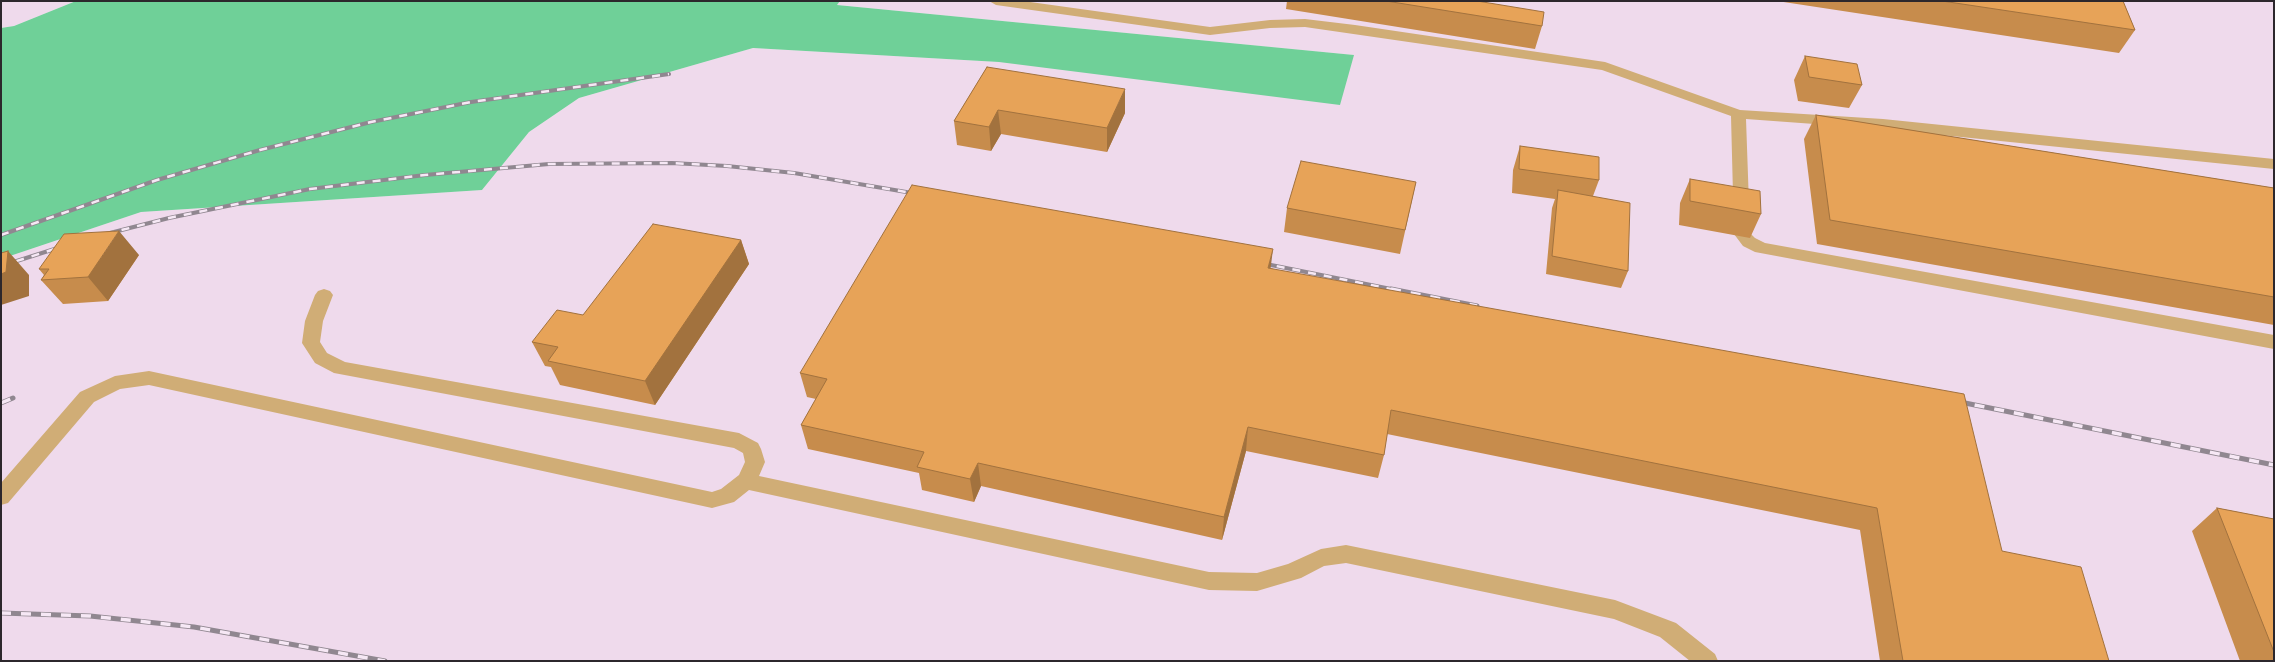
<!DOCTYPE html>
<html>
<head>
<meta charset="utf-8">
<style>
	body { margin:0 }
	#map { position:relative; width:2275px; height:662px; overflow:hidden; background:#f6e8f5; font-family:Manrope,sans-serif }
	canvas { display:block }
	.frame { position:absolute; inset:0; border:2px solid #2c272c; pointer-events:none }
</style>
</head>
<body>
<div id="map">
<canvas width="2275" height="662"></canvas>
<div class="frame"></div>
</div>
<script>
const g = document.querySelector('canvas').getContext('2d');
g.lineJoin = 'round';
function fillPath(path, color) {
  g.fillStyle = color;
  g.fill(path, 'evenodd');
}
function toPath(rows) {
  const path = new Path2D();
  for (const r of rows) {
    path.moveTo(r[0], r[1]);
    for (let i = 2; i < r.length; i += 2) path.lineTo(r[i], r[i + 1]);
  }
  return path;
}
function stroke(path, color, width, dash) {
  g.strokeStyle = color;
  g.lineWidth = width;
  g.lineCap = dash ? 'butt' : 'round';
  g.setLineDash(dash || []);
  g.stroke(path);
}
fillPath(toPath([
	[1,1,76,1,14,26,1,28],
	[840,1,2274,1,2274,661,1,661,1,259,141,212,482,190,529,132,579,98,753,48,999,62,1353,55,837,5]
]), '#efdaec');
fillPath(toPath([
	[76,1,840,1,837,5,1354,55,1340,105,999,62,753,48,579,98,529,132,482,190,141,212,1,259,1,28,14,26]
]), '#6fd098');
fillPath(toPath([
	[989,1,1023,1,1210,27,1270,20,1305,19,1355,25,1605,62,1740,110,1883,119,2274,159,2274,169,1883,129,1746,119,1750,233,1755,238,1765,243,2274,335,2274,349,1755,252,1743,246,1734,234,1731,116,1602,70,1305,27,1270,28,1210,35,996,5,989,1],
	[324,289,330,291,333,295,323,321,320,342,327,353,345,362,739,433,758,443,761,449,765,462,759,476,1209,572,1257,573,1288,564,1321,549,1346,545,1615,600,1676,623,1715,654,1718,661,1690,661,1660,637,1614,619,1346,563,1324,566,1301,578,1257,591,1209,590,749,490,734,502,712,508,149,385,120,389,94,402,8,503,1,505,1,483,80,392,115,376,149,371,712,492,721,489,739,475,745,462,743,453,734,448,334,373,315,363,302,343,305,321,315,295,318,291,324,289]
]), '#d0ad76');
const railFar1 = toPath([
	[106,234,169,218,310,189,425,175,549,164,672,163,727,166,794,173,918,194],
	[1,235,157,180,260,150,371,122,471,102,669,74],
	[1261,263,1396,290],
	[1,266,64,246]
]);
const rail = toPath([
	[1391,289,1477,306],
	[1955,401,2274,465],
	[1,403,13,398],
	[1,613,90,616,194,627,385,661]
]);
stroke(railFar1, '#908790', 4);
stroke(rail, '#908790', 5);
stroke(railFar1, '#f6e8f5', 2.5, [8]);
stroke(rail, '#f6e8f5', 3.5, [10]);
fillPath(toPath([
	[1287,1,1477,1,1542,26,1535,49,1286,9],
	[1777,1,2123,1,2135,30,2119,53],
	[1805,56,1862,85,1849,108,1798,101,1794,80],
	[987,67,1125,113,1107,152,1001,134,991,151,957,145,954,121],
	[1816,115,2274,188,2274,325,1817,244,1804,139],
	[1520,146,1599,180,1593,196,1628,271,1621,288,1546,274,1552,208,1555,199,1512,193,1513,170],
	[1690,179,1761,214,1750,238,1679,225,1680,203],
	[1416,182,1400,254,1284,232,1287,208],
	[741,240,749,264,655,405,560,385,551,367,545,366,532,342,583,315],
	[139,255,108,301,63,304,41,280,44,275,39,269],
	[1271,268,2002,551,2109,661,1880,661,1860,530,1387,434,1384,455,1378,478,1246,451,1222,540,981,486,974,502,922,490,919,473,808,449,801,425,816,399,807,397,800,373],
	[2217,508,2274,519,2274,661,2240,661,2192,531]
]), '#c78c4c');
fillPath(toPath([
	[1125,89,1125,113,1107,152,1107,128],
	[998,110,1001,134,991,151,989,127],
	[119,231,139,255,108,301,88,277],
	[741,240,749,264,655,405,645,381],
	[1273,249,1270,273,1268,268],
	[8,251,29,275,29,296,1,305,1,274],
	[1248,427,1246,451,1222,540,1224,517],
	[978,463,981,486,974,502,970,479]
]), '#a2723e');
const building = toPath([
	[1386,1,1477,1,1544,12,1542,26,1386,1],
	[1942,1,2123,1,2135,30,1942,1],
	[1805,56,1857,64,1862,85,1809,77,1805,56],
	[987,67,1125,89,1107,128,998,110,989,127,954,121,987,67],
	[1816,115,2274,188,2274,297,1830,220,1816,115],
	[1520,146,1599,157,1599,180,1519,169,1520,146],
	[1301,161,1416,182,1405,230,1287,208,1301,161],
	[1690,179,1760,191,1761,214,1690,201,1690,179],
	[912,185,1273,249,1268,268,1964,394,2002,551,2081,567,2109,661,1903,661,1877,508,1391,410,1384,455,1248,427,1224,517,978,463,970,479,917,467,924,452,801,425,827,379,800,373,912,185],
	[1558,190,1630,203,1628,271,1552,256,1558,190],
	[653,224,741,240,645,381,548,361,558,347,532,342,557,310,583,315,653,224],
	[119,231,88,277,41,280,49,269,39,269,64,234,119,231],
	[8,251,6,272,1,274,1,253,8,251],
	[2217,508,2274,519,2274,652,2217,508]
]);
fillPath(building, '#e7a358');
stroke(building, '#a2723e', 1);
</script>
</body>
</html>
